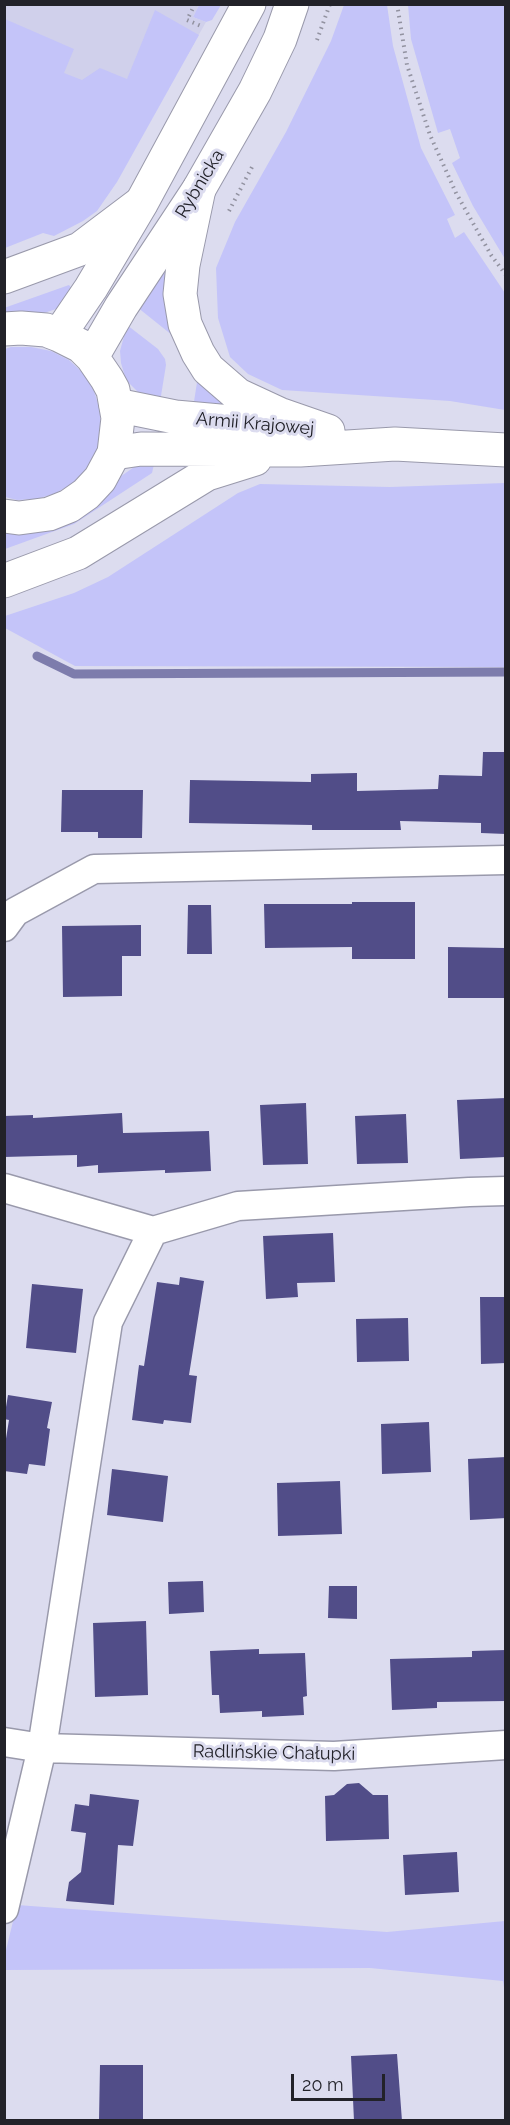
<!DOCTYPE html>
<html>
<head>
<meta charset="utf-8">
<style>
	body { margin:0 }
	#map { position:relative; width:510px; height:2125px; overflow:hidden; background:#dcdcef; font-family:Raleway,sans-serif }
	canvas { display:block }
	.frame { position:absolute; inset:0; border:6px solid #222229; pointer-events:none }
	.scale { position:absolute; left:291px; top:2074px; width:94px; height:27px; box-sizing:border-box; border:3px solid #222229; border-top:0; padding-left:8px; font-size:18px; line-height:21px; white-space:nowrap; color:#222229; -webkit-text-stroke:4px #dcdcef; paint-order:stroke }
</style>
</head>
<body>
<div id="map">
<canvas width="510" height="2125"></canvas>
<div class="frame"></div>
<div class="scale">20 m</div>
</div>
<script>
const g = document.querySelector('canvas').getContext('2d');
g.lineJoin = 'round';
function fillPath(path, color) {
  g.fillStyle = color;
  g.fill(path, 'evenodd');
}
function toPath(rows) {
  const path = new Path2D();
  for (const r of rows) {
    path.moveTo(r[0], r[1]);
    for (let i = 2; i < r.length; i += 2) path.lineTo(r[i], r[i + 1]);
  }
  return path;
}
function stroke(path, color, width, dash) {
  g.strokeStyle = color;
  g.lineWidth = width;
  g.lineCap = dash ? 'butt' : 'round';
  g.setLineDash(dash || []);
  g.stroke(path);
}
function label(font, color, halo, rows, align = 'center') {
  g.font = font + ' Raleway,sans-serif';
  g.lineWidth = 6;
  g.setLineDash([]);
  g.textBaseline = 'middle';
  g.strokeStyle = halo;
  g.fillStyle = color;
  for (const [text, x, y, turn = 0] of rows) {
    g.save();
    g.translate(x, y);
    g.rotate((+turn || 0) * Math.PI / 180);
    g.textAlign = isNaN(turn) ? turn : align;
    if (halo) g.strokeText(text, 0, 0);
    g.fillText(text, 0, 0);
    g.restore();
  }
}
fillPath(toPath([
	[4,5,199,5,193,17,206,22,138,143,5,86]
]), '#d0d0eb');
fillPath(toPath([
	[199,5,199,4,221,5,212,20,206,22,193,17],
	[344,5,387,5,393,46,421,148,455,215,447,219,455,238,464,232,505,293,505,410,450,401,282,390,248,374,230,357,218,318,216,268,235,222,286,132,331,41],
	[504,5,506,6,505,259,473,206,452,163,460,158,450,129,438,133,411,39,408,5],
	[155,10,199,35,117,182,97,211,83,221,54,236,43,233,5,248,5,19,74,49,64,73,82,80,100,68,127,79],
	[165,261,177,339,137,307],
	[69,285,75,292,69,302,56,309,44,313,5,315,4,308],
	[127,325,158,349,165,359,166,365,160,402,141,395,126,380,121,363,120,351],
	[11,347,31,347,51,351,69,360,84,374,94,391,100,410,101,430,97,450,87,468,73,483,56,493,37,499,17,500,5,497,5,349],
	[198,376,247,415,193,408],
	[154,464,152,473,74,524,5,549,5,532,117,479,137,465],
	[505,483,505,667,75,666,5,628,5,616,74,593,108,577,238,493,260,484,390,487],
	[17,1905,387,1932,505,1921,505,1994,503,1981,370,1968,5,1970,5,1954]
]), '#c4c4f9');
stroke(toPath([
	[37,656,74,674,506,672]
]), '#7d7cac', 9);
fillPath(toPath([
	[483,752,506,752,506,834,481,833,481,823,400,821,401,830,312,830,312,825,189,823,190,780,311,782,311,774,357,773,357,791,438,789,439,775,482,776],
	[62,790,143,790,142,838,98,838,98,832,61,832],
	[352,902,415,902,415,959,352,959,352,947,265,948,264,904,352,904],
	[188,905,211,905,212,954,187,954],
	[141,925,141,956,122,956,122,996,63,997,62,926],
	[448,947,505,948,505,998,448,998],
	[506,1098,505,1157,460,1159,457,1100],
	[306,1103,308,1164,263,1165,260,1105],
	[122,1113,123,1133,209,1131,211,1171,165,1173,165,1170,98,1173,98,1165,77,1167,77,1155,4,1157,4,1116,33,1115,33,1118],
	[406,1114,408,1163,357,1164,355,1116],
	[333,1233,335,1282,297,1283,298,1297,266,1299,263,1236],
	[180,1277,204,1281,189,1375,197,1376,191,1423,164,1420,163,1424,132,1420,139,1365,144,1366,157,1282,179,1285],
	[32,1284,83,1289,76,1353,26,1348],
	[480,1297,506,1297,506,1363,481,1364],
	[408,1318,409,1361,357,1362,356,1319],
	[8,1395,52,1402,47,1428,50,1429,45,1466,29,1464,27,1474,4,1471,4,1451,9,1420,4,1419],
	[429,1422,431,1472,382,1474,381,1424],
	[506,1457,506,1518,470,1520,468,1459],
	[112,1469,168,1476,163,1522,107,1515],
	[340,1481,342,1534,278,1536,277,1483],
	[203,1581,204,1612,169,1614,168,1582],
	[329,1586,357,1586,357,1619,328,1618],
	[146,1621,148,1695,95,1697,93,1623],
	[259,1649,259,1654,305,1653,307,1696,303,1697,304,1715,262,1717,262,1711,220,1713,219,1695,212,1695,210,1651],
	[506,1650,506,1701,437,1702,437,1708,392,1710,390,1659,472,1657,472,1651],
	[359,1783,373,1795,388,1795,389,1839,326,1841,325,1796,334,1795,347,1784],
	[90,1794,139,1800,133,1846,118,1845,114,1905,66,1901,69,1882,81,1872,86,1833,71,1831,75,1804,89,1806],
	[457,1852,459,1892,405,1895,403,1855],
	[397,2054,402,2121,354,2121,351,2056],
	[100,2065,143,2065,143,2121,99,2121]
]), '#514d88');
const minor = toPath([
	[4,927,15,912,94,869,506,860],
	[4,1188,153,1231,238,1206,469,1192,506,1191],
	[4,1742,42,1748,334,1756,506,1745],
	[4,1909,42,1748,108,1322,153,1231]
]);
const secondary = toPath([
	[199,189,183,265,180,294,185,324,198,353,208,369,238,395,279,414,328,431],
	[4,277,80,249,141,203],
	[116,405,175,417,287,427],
	[114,453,141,449,300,450,395,444,506,450],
	[4,581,78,553,207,474,255,459]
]);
const primary = toPath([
	[4,329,21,328,46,330,59,335,81,346,92,357,107,379,113,390,118,418,114,453,100,479,86,494,69,506,49,514,19,518,4,516],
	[59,335,91,288,142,202,249,4],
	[92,357,121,307,199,189,255,91,280,39,292,4]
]);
stroke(minor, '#9999ab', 31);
stroke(secondary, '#9999ab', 35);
stroke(primary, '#9999ab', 35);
stroke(toPath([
	[195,4,187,20,201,26],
	[397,4,407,65,430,135,456,193,491,255,506,275],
	[317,40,330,4],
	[229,211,252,167]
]), '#9292a0', 4, [1.5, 4.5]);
stroke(minor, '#fff', 28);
stroke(secondary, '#fff', 33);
stroke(primary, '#fff', 33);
label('18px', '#222229', '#dcdcef', [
	["Rybnicka",200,184,-59],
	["Armii Krajowej",255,424,5],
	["Radlińskie Chałupki",274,1753,1]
]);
</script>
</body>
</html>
